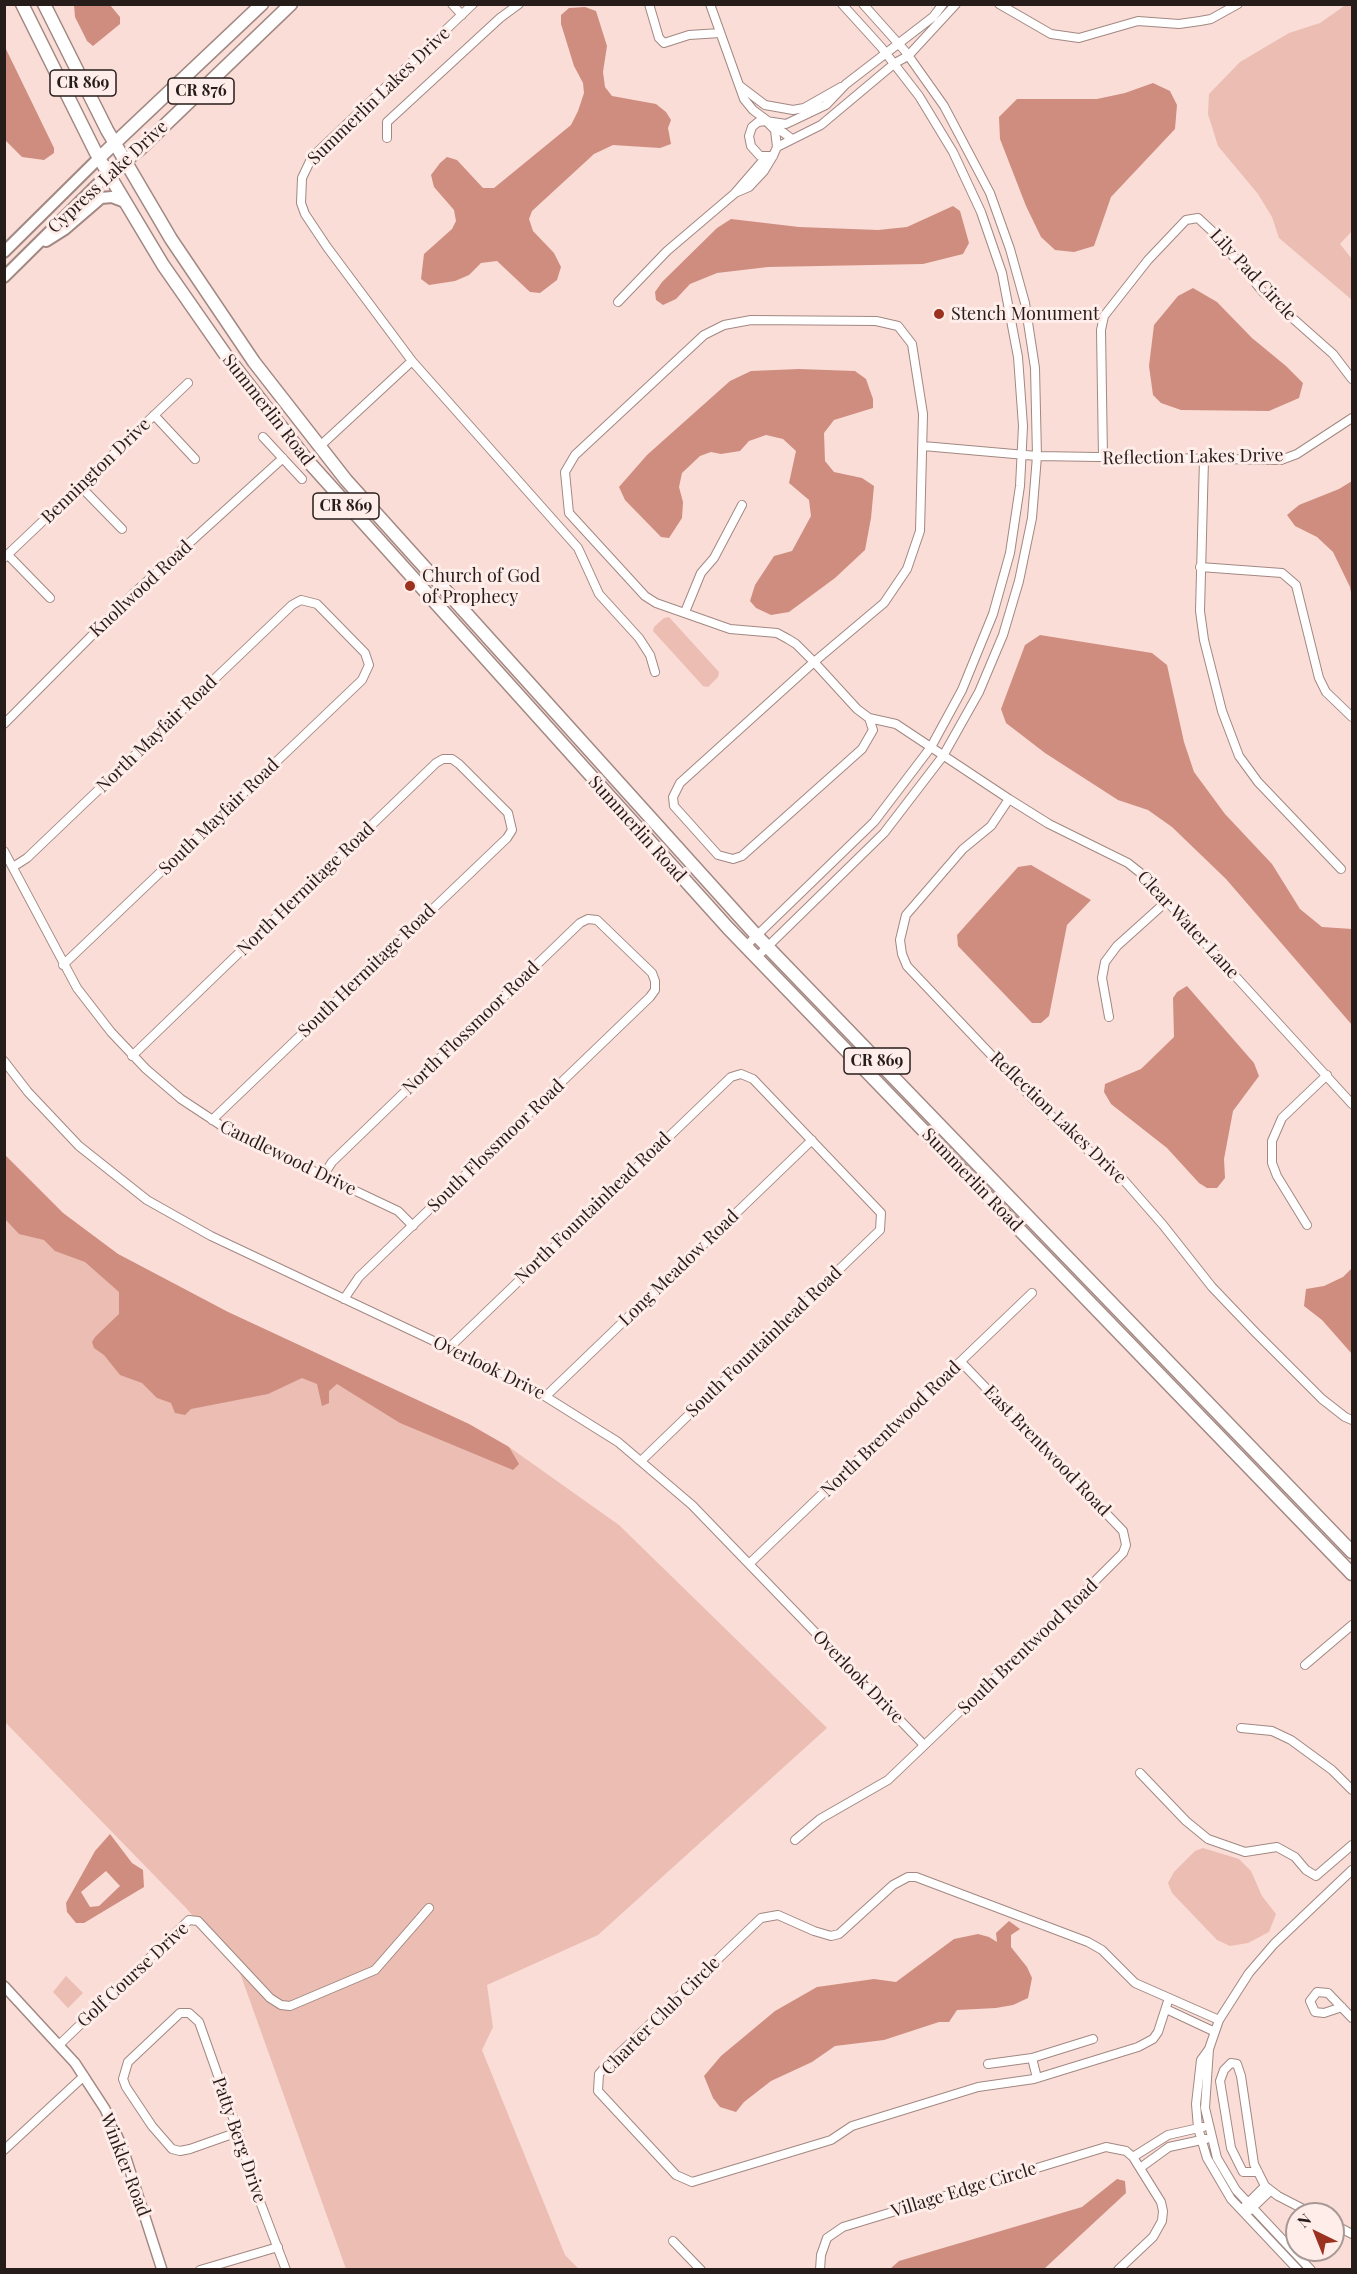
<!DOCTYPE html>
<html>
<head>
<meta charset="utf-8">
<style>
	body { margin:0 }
	#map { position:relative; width:1357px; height:2274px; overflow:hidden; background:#faddd7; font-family:"Playfair Display",serif }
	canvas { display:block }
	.frame { position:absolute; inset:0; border:6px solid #261c1a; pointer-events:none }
	.north { position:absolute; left:1285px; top:2202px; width:60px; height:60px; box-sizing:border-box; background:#ffede9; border:2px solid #a89996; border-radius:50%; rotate:317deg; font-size:16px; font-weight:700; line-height:24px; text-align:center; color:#261c1a }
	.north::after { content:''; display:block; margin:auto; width:21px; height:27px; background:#9b311f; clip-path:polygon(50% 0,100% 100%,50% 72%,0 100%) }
</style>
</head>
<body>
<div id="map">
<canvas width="1357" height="2274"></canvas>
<div class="frame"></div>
<div class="north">N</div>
</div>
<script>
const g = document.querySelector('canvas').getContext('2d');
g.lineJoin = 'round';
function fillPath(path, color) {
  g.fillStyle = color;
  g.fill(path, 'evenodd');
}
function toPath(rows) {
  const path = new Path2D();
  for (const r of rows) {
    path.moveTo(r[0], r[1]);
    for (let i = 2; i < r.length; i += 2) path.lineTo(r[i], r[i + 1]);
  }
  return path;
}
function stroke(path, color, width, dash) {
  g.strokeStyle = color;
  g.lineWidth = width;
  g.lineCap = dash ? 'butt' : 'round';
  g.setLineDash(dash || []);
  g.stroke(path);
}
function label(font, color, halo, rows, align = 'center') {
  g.font = font + ' "Playfair Display",serif';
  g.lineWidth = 6;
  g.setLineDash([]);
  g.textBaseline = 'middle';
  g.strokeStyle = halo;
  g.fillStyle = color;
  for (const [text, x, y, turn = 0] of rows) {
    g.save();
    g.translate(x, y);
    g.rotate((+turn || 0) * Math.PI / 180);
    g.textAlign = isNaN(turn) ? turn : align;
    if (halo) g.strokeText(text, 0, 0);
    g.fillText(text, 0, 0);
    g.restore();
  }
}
fillPath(toPath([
	[1347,4,1352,5,1352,231,1340,244,1352,259,1352,300,1279,238,1272,217,1258,194,1218,146,1208,114,1209,94,1240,62,1289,33,1320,23],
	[669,617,719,672,718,677,708,687,703,686,653,631,654,627,664,618],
	[4,1154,63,1213,118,1254,228,1312,469,1424,509,1447,619,1525,827,1728,598,1935,487,1985,493,2027,482,2050,565,2255,579,2269,346,2269,240,1973,187,1909,5,1722],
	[1203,1848,1239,1859,1251,1871,1262,1896,1276,1914,1269,1932,1248,1943,1230,1946,1217,1940,1172,1893,1168,1883,1174,1872,1195,1851],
	[66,1976,83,1993,68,2008,53,1992]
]), '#ebbdb3');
fillPath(toPath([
	[74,5,110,5,120,17,120,24,93,46,87,41,75,17],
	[569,8,585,7,596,11,607,46,603,72,605,87,612,96,656,104,666,112,671,120,668,128,671,144,660,148,613,145,594,154,532,211,529,219,533,231,554,253,561,267,557,280,540,293,530,292,497,261,481,263,469,275,455,281,429,285,421,279,424,254,452,229,456,221,454,210,434,187,431,175,440,163,447,157,457,160,483,188,494,188,571,125,578,111,584,93,583,83,574,66,561,24,561,15],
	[4,45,54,148,54,153,44,160,22,157,5,140],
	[1153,83,1170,91,1177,105,1175,129,1111,197,1094,246,1074,252,1055,250,1041,237,1026,206,1000,139,999,117,1017,99,1097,99,1125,93],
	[953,206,960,211,969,243,963,254,923,264,768,267,717,273,690,284,676,299,663,305,656,300,655,292,662,282,717,228,731,219,799,227,878,230,907,227],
	[1193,288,1217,302,1252,338,1286,366,1303,383,1299,398,1269,411,1181,410,1161,403,1153,395,1149,366,1154,325,1178,296],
	[799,369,855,371,866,379,873,399,873,408,834,420,824,433,825,461,834,472,862,478,874,486,871,518,865,550,835,578,789,612,771,615,756,608,750,601,755,585,774,556,792,551,811,516,809,500,789,483,796,451,783,439,766,435,749,441,740,451,721,454,711,452,700,456,682,473,679,487,683,502,682,518,669,538,661,537,625,500,619,487,647,455,730,381,751,371],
	[1352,481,1352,598,1350,587,1333,552,1317,537,1295,526,1287,515,1299,505,1339,489],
	[1040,635,1152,653,1167,665,1184,742,1194,772,1225,814,1272,864,1300,909,1322,927,1352,929,1352,1025,1226,879,1172,827,1148,810,1118,800,1045,753,1006,723,1001,709,1025,645],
	[1031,865,1091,900,1067,925,1049,1016,1041,1023,1032,1023,958,946,957,935,1018,867],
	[1187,986,1254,1063,1259,1076,1233,1111,1224,1159,1225,1178,1217,1188,1207,1188,1199,1183,1167,1148,1111,1104,1104,1092,1105,1084,1141,1069,1174,1037,1173,998,1177,992],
	[4,1154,63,1213,118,1254,228,1312,469,1424,509,1447,519,1464,513,1470,400,1423,337,1384,329,1391,329,1403,322,1406,317,1384,302,1378,268,1394,191,1409,185,1415,175,1413,171,1403,157,1398,142,1383,120,1375,104,1355,94,1348,92,1342,95,1337,119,1314,119,1292,85,1262,55,1251,44,1240,19,1234,5,1219],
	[1352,1268,1352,1354,1322,1320,1304,1306,1306,1289,1324,1286,1343,1277],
	[110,1834,132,1863,143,1870,144,1887,84,1923,76,1923,67,1912,66,1903,95,1851],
	[106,1871,120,1886,99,1906,90,1907,81,1892],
	[1009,1921,1020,1929,1011,1935,1011,1947,1027,1967,1032,1978,1028,1998,1013,2005,996,2008,957,2010,949,2022,939,2022,884,2040,835,2046,812,2062,771,2081,744,2102,736,2112,720,2107,713,2098,704,2076,721,2056,775,2011,817,1987,874,1979,896,1982,954,1939,978,1934,989,1937,997,1942,996,1933],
	[1117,2179,1125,2181,1126,2193,1044,2269,890,2269,899,2261,1082,2207]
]), '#cf8d7f');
const minor = toPath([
	[452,4,462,15],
	[473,4,312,157,302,178,301,203,305,214,327,247,412,361,578,548,599,594,639,638,650,655,655,672],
	[649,4,659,38,664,43,689,35,720,33],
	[710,4,744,99,753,110,792,139],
	[999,4,1051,34,1079,38,1138,21,1179,24,1200,21,1211,19,1238,4],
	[740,86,765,105,793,110,804,108,841,87],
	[766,121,786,124,826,105,846,84,933,17,943,4],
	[387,138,387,122,500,18,519,4],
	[777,147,821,125,895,63,908,56,956,4],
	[735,193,749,187,764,171,773,156,777,147,775,130,766,121,758,122,752,127,749,136,751,146,760,156,773,156],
	[618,302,667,251,734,194,766,157],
	[154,415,195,459],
	[263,437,302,479],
	[923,446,1037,456,1281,460,1297,454,1352,418],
	[319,447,412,361],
	[1103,458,1101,330,1104,316,1148,260,1186,220,1198,218,1213,232,1263,292,1333,354,1352,379],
	[1204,459,1200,611,1204,640,1222,711,1239,756,1258,782,1341,869],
	[80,486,122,529],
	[8,555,50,598],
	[4,558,188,383],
	[1200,567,1282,573,1296,585,1319,678,1326,692,1352,717],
	[685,612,701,573,714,558,742,505],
	[869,718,873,730,862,749,742,856,733,859,718,855,674,806,673,797,680,783,814,662,884,603,907,569,920,531,923,414,912,344,898,326,876,321,751,320,724,325,704,335,575,455,565,472,569,513,645,596,656,603,730,629,777,633,788,639,796,644,814,662,857,709,869,718,896,724,1009,799,1049,824,1128,863,1143,875,1352,1104],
	[4,724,133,594,283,458],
	[1009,799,991,826,963,849,906,915,900,940,902,954,907,966,1031,1097,1090,1152,1121,1177,1163,1225,1212,1287,1256,1333,1322,1399,1345,1417,1352,1420],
	[4,851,77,988,111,1032,146,1069,181,1099,231,1132,398,1211,413,1226],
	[13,867,27,858,292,605,301,600,317,604,365,653,369,665,362,680,63,965],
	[746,946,874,822,931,747,962,690,993,614,1010,553,1020,486,1023,426,1018,357,1002,273,981,212,953,152,919,96,881,47,842,4],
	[757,957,884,833,943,756,979,692,1003,635,1019,581,1032,518,1037,456,1035,368,1025,303,1010,249,990,193,944,106,905,51,863,4],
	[1109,1017,1102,978,1105,962,1117,946,1167,901],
	[132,1056,436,763,443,759,452,759,459,764,508,813,512,830,507,838,212,1120],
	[4,1061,28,1092,79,1146,147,1200,211,1236,527,1385,618,1442,692,1505,924,1745],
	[323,1176,332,1162,580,923,588,919,597,920,652,973,655,981,655,990,650,997,359,1277,344,1299],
	[1307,1225,1277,1176,1272,1163,1272,1141,1282,1118,1327,1075],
	[449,1348,731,1077,741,1074,753,1079,881,1213,880,1230,641,1461],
	[546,1396,812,1140],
	[749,1564,1032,1293],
	[1305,1665,1352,1625],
	[1241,1728,1272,1731,1291,1740,1332,1770,1352,1790],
	[1140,1773,1186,1821,1208,1839,1245,1852,1277,1847,1295,1857,1306,1870,1316,1876,1352,1845],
	[795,1840,820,1819,888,1780,1071,1605,1123,1553,1126,1545,1123,1531,961,1362],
	[1169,1998,1158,2032,1153,2039,1138,2047,1034,2079,978,2087,852,2126,831,2140,692,2182,676,2175,598,2091,599,2074,605,2067,761,1918,778,1915,814,1931,831,1936,839,1934,893,1885,908,1877,916,1877,1088,1942,1102,1950,1135,1983,1219,2020],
	[1342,2007,1324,2013,1315,2012,1310,2001,1317,1992,1328,1993,1352,2018],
	[1166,2009,1213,2031],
	[59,2045,189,1920,198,1921,270,1998,281,2005,290,2006,375,1970,429,1908],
	[1209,2049,1201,2060,1196,2104,1198,2128,1207,2158,1231,2199,1298,2270],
	[988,2064,1032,2058],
	[1037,2078,1032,2058,1093,2039],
	[238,2132,190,2149,180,2151,172,2149,152,2126,126,2087,123,2079,128,2062,180,2013,189,2013,199,2022,238,2132,256,2191,286,2270],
	[4,2150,84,2076],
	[1133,2157,1168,2135,1203,2127],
	[1140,2168,1169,2147,1206,2139],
	[1258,2172,1243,2172,1231,2148,1220,2081,1224,2070,1231,2063,1237,2064,1241,2076,1254,2164,1265,2186,1278,2196,1313,2214],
	[1245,2206,1265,2186],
	[1250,2210,1270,2191],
	[1333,2224,1352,2234],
	[673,2241,701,2270],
	[200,2270,278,2247],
	[820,2270,821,2255,827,2238,843,2227,1106,2147,1126,2151,1133,2157,1161,2202,1163,2211,1162,2221,1153,2237,1118,2270],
	[1311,2270,1236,2190,1217,2158,1205,2108,1209,2049,1219,2020,1249,1973,1274,1944,1352,1870]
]);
const tertiary = toPath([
	[4,1986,75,2063,105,2109,123,2149,162,2270]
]);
const secondary = toPath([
	[46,241,65,229,101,198,112,197,125,202],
	[4,252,99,158],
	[4,277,108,174]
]);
const primary = toPath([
	[22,4,96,153,163,265,225,354,307,460,728,928,1352,1574],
	[44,4,107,130,171,239,254,362,346,480,757,936,1352,1552],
	[99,158,262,4],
	[108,174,139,150,291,4]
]);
stroke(minor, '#a28882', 10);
stroke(tertiary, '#a28882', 12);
stroke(secondary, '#a28882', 14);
stroke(primary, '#a28882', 15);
stroke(minor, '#fff', 8);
stroke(tertiary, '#fff', 9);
stroke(secondary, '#fff', 10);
stroke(primary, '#fff', 12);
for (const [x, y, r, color] of [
	[939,314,6,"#9b311f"],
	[410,586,6,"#9b311f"]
]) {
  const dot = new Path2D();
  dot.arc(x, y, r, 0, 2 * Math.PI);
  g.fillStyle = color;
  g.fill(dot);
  stroke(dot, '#ffede9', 2);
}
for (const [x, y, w] of [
	[83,83,66],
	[201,91,66],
	[346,506,66],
	[877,1061,66]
]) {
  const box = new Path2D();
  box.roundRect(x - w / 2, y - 13, w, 26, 4.5);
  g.fillStyle = '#ffede9';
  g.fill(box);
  stroke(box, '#261c1a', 1.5);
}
label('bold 16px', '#261c1a', null, [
	["CR 869",83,83],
	["CR 876",201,91],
	["CR 869",346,506],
	["CR 869",877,1061]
]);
label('18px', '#261c1a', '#ffede9', [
	["Summerlin Lakes Drive",379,96,-44],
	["Cypress Lake Drive",108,177,-43],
	["Lily Pad Circle",1253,275,47],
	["Summerlin Road",268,410,52],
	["Reflection Lakes Drive",1193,457,-1],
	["Bennington Drive",96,471,-44],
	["Knollwood Road",141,589,-43],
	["North Mayfair Road",157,734,-44],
	["South Mayfair Road",219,817,-44],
	["Summerlin Road",637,829,48],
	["North Hermitage Road",306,889,-44],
	["Clear Water Lane",1188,925,47],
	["South Hermitage Road",367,971,-44],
	["North Flossmoor Road",471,1028,-44],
	["Reflection Lakes Drive",1058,1118,44],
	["South Flossmoor Road",496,1146,-44],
	["Candlewood Drive",288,1158,26],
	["Summerlin Road",972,1180,46],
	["North Fountainhead Road",593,1208,-44],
	["Long Meadow Road",679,1268,-44],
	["South Fountainhead Road",764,1342,-44],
	["Overlook Drive",489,1368,26],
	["North Brentwood Road",891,1429,-44],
	["East Brentwood Road",1047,1451,46],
	["South Brentwood Road",1028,1647,-44],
	["Overlook Drive",858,1677,46],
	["Golf Course Drive",133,1975,-43],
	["Charter Club Circle",661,2016,-45],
	["Patty Berg Drive",239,2140,71],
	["Winkler Road",125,2165,69],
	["Village Edge Circle",964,2190,-17]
]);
label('18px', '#261c1a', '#ffede9', [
	["Stench Monument",951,314],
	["Church of God",422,576],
	["of Prophecy",422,597]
], 'left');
</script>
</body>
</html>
